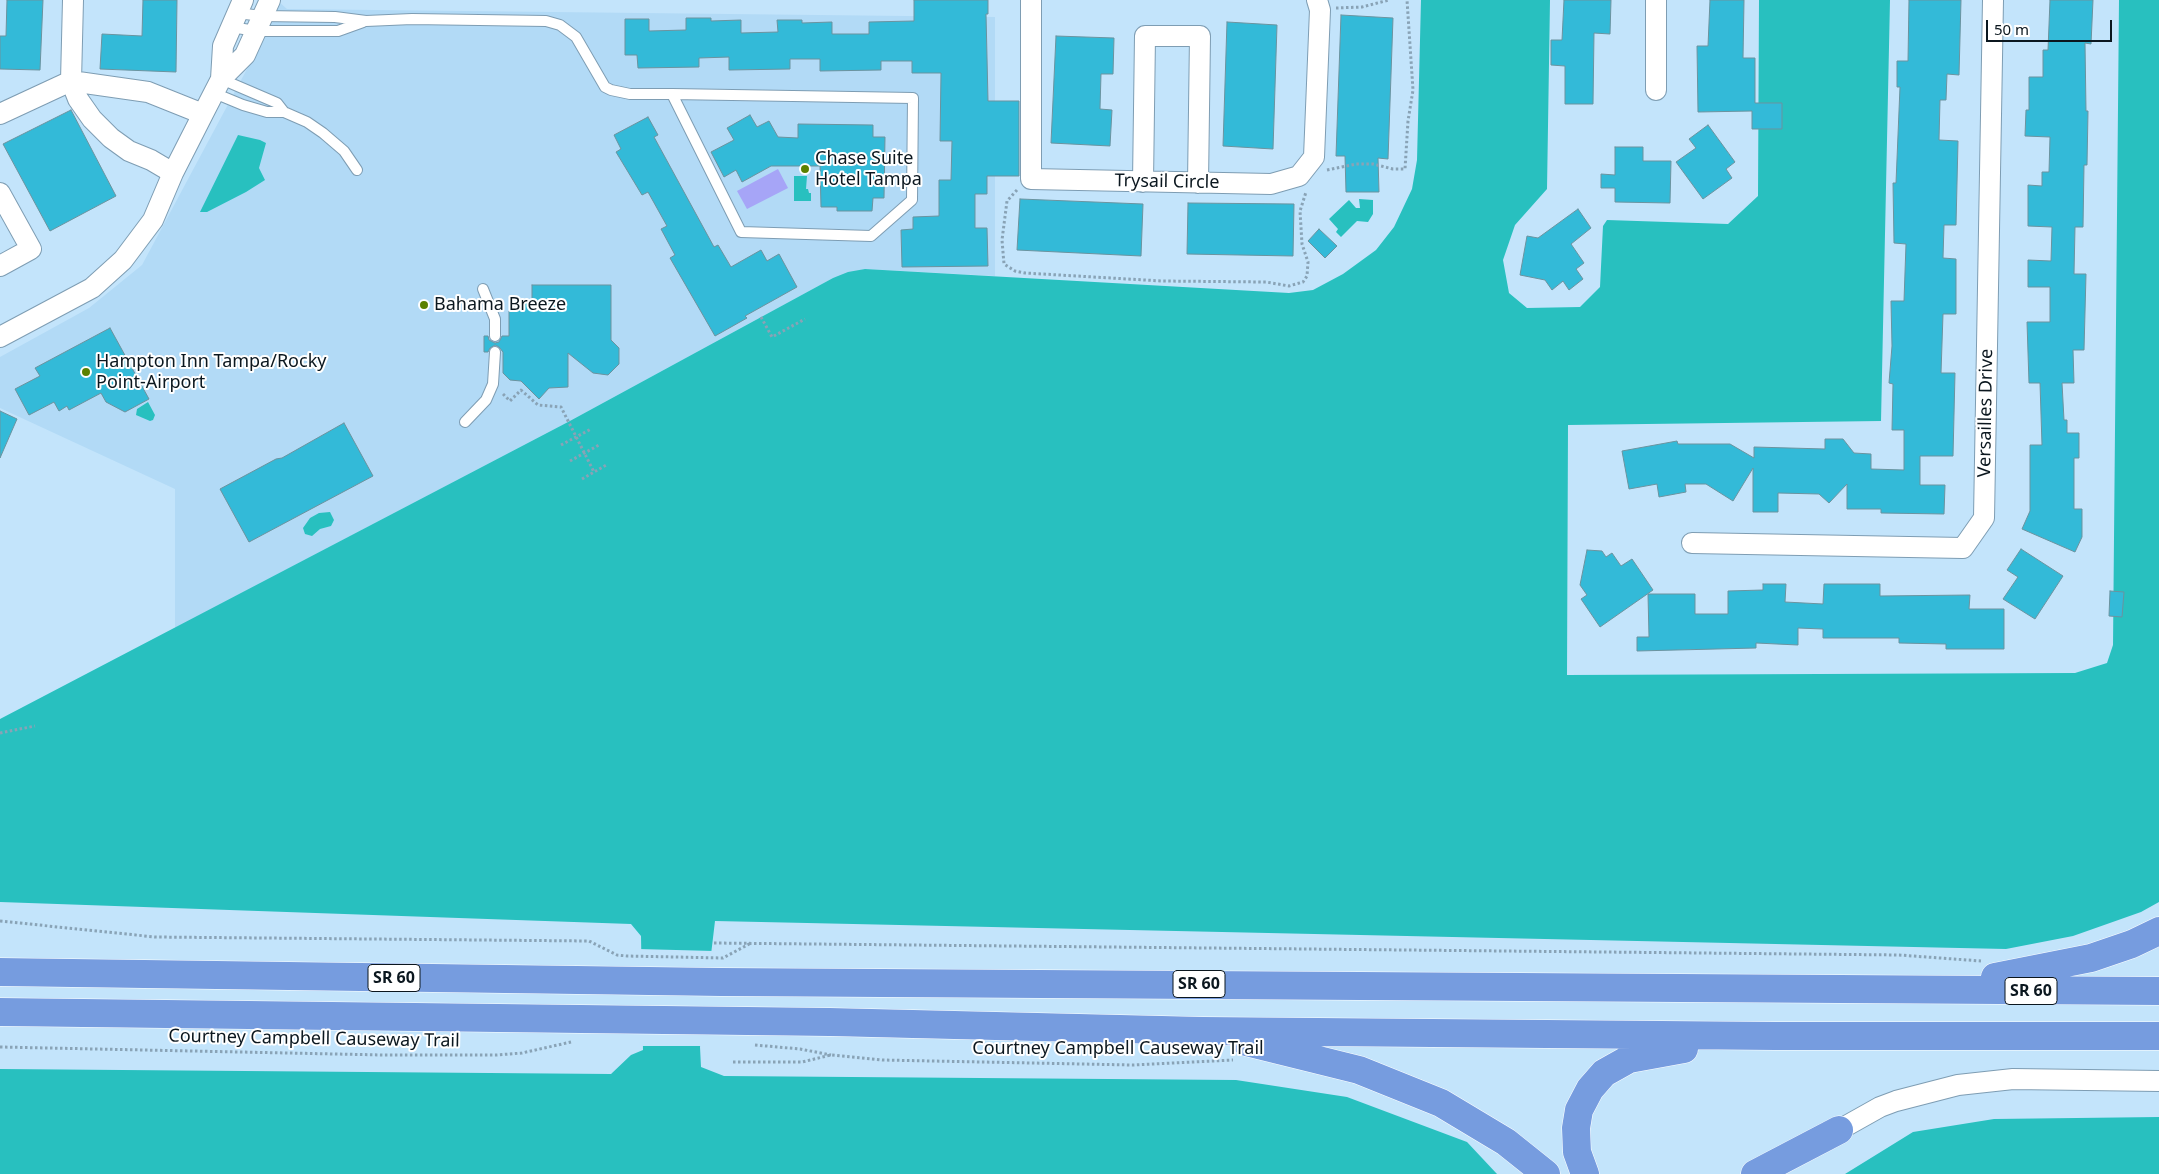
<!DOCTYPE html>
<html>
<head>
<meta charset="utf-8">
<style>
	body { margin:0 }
	#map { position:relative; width:2159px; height:1174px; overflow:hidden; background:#c3e4fb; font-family:"Noto Sans",sans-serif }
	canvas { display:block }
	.scale { position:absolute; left:1986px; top:20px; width:126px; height:22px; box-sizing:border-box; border:2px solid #0b171f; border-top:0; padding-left:6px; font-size:15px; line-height:18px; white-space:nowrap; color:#0b171f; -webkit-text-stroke:4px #fff; paint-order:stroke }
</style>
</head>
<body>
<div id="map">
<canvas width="2159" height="1174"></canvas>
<div class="scale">50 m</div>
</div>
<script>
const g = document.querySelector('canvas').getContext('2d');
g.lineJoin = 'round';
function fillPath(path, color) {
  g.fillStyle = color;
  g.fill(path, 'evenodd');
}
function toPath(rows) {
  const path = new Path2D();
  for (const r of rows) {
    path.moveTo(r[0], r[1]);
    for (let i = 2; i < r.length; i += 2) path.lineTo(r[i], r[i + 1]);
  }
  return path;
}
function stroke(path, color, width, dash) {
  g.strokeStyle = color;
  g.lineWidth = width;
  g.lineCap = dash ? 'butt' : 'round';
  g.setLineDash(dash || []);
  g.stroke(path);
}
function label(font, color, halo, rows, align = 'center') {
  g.font = font + ' "Noto Sans",sans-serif';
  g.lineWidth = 4;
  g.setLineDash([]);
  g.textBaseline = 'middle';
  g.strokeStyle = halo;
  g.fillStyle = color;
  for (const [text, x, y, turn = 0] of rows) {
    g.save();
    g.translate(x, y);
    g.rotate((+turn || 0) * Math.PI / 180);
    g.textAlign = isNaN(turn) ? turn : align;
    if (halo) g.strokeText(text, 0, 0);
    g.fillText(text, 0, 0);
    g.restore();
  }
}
fillPath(toPath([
	[278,1,287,9,995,17,995,276,865,269,833,278,568,422,175,628,175,489,0,408,0,357,89,308,142,265,262,41]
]), '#b2daf6');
fillPath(toPath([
	[778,169,788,188,747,209,737,191]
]), '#a6a5f7');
fillPath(toPath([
	[1421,0,1550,0,1547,189,1515,225,1503,260,1509,293,1527,308,1580,307,1600,287,1603,226,1607,220,1728,224,1758,196,1759,0,1890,0,1881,421,1568,425,1567,675,2075,673,2107,663,2113,645,2119,0,2159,0,2159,902,2141,912,2073,936,2006,949,715,921,700,1047,701,1067,724,1076,1236,1080,1347,1097,1467,1142,1497,1174,0,1174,0,1069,611,1074,631,1055,643,1050,641,936,631,924,0,902,0,719,568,422,833,278,848,272,865,269,1289,293,1313,290,1343,274,1376,250,1394,227,1412,189,1417,160],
	[238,135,260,140,266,143,259,168,265,180,246,192,207,212,200,212],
	[794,176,807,176,806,189,808,189,809,193,811,193,811,201,794,201],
	[1359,199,1373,200,1373,214,1368,222,1357,221,1341,237,1336,232,1338,229,1329,219,1349,200,1356,208,1360,208],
	[148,402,155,415,153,420,150,421,136,415,137,409],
	[330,512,334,520,331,526,320,529,312,536,305,534,303,528,310,518,319,513],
	[2159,1117,2159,1174,1845,1174,1913,1132,1994,1119]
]), '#28c0bf');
fillPath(toPath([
	[638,949,714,951,702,1046,640,1046]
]), '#c3e4fb');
const building = toPath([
	[7,0,43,0,40,70,0,69,0,36,6,36,7,0],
	[143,0,177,0,176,72,100,69,102,34,142,36,143,0],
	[914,0,988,0,988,14,986,14,988,101,1019,101,1019,176,987,176,987,194,975,194,975,228,987,228,988,266,902,267,901,230,913,229,913,217,939,216,939,180,951,180,952,141,940,141,941,73,912,73,912,61,881,61,881,70,820,71,820,59,790,59,790,69,729,70,729,57,699,58,699,67,638,68,637,55,625,55,625,19,649,19,649,31,686,30,686,18,711,18,711,21,741,20,741,33,778,32,777,20,802,20,802,23,832,22,832,34,869,34,869,22,914,21,914,0],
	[1564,0,1611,0,1610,34,1594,33,1593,104,1565,104,1565,66,1551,65,1551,40,1562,40,1564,0],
	[1710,0,1744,0,1743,58,1755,58,1755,103,1782,103,1782,129,1752,129,1752,111,1698,112,1697,46,1708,46,1710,0],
	[1909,0,1961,0,1959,75,1947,74,1946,100,1940,100,1939,140,1958,141,1956,225,1944,225,1943,258,1956,259,1956,314,1943,314,1941,373,1955,373,1953,456,1920,456,1920,485,1945,485,1944,514,1881,513,1881,509,1847,509,1847,484,1829,503,1819,494,1778,493,1778,512,1753,512,1753,468,1733,501,1706,484,1685,484,1686,492,1659,497,1657,484,1629,489,1622,451,1677,441,1678,444,1730,444,1754,458,1754,447,1825,449,1825,439,1843,439,1854,453,1871,454,1871,469,1904,470,1904,430,1892,430,1893,384,1889,383,1892,346,1891,301,1904,301,1906,244,1894,243,1893,183,1896,183,1900,87,1897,87,1897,61,1908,61,1909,0],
	[2050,0,2093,0,2091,44,2085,43,2086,111,2088,111,2087,165,2084,165,2083,227,2075,227,2074,274,2086,274,2084,350,2073,350,2074,383,2062,383,2064,420,2067,420,2067,433,2079,433,2079,458,2074,458,2074,509,2082,509,2082,537,2075,552,2022,529,2030,511,2030,445,2042,445,2040,383,2029,383,2027,322,2050,322,2050,287,2028,287,2028,260,2051,261,2052,227,2028,226,2028,185,2042,186,2042,172,2049,172,2050,137,2025,136,2026,110,2029,110,2029,77,2043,77,2043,50,2048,50,2050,0],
	[1341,15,1393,18,1388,159,1378,158,1379,192,1346,192,1345,156,1336,156,1341,15],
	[1227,22,1277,25,1273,149,1223,146,1227,22],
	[1056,36,1114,38,1113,74,1101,74,1100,109,1112,110,1110,146,1051,143,1056,36],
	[71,110,116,196,50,231,3,144,71,110],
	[750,115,757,127,769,121,778,137,798,138,798,124,873,125,873,137,885,137,884,198,873,198,872,211,837,211,837,207,821,207,820,166,771,166,742,182,736,170,724,177,711,152,734,140,727,128,750,115],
	[648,117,658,135,654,137,714,247,718,245,731,267,761,250,767,261,779,254,797,287,745,316,747,318,715,336,670,258,675,255,661,229,667,226,648,192,642,195,616,152,621,149,614,135,648,117],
	[1708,125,1735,162,1726,169,1732,178,1703,199,1676,162,1696,148,1689,139,1708,125],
	[1615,147,1643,147,1643,161,1671,161,1670,203,1615,202,1615,188,1601,188,1601,174,1615,175,1615,147],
	[1020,199,1143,204,1141,256,1017,250,1020,199],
	[1188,203,1294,204,1293,256,1187,254,1188,203],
	[1578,209,1591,228,1571,244,1584,263,1576,269,1583,279,1569,290,1563,281,1552,290,1545,280,1520,275,1527,236,1538,238,1578,209],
	[1319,229,1337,246,1325,258,1308,241,1319,229],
	[532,285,611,285,611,340,619,348,619,364,608,375,593,373,568,353,568,387,549,388,539,399,521,381,510,380,503,373,503,352,499,347,495,345,490,348,488,352,484,352,484,336,488,336,489,340,495,343,499,342,502,336,509,336,509,311,522,300,532,301,532,285],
	[110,328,149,399,125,412,106,402,101,393,69,410,67,406,59,411,54,402,29,415,15,389,40,376,35,368,110,328],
	[0,411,17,419,0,458,0,411],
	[344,423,373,476,249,542,220,489,276,459,282,458,344,423],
	[2021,549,2063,576,2035,619,2003,599,2018,577,2007,570,2021,549],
	[1587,550,1602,551,1606,557,1612,553,1621,566,1632,559,1653,590,1600,627,1581,599,1587,595,1580,585,1587,550],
	[1763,584,1786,584,1785,602,1823,604,1824,584,1880,584,1880,596,1970,595,1969,609,2004,609,2004,649,1946,649,1946,644,1899,643,1899,638,1823,638,1823,629,1798,628,1798,645,1756,643,1756,648,1637,651,1637,637,1649,637,1648,594,1695,594,1695,614,1728,614,1728,591,1763,590,1763,584],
	[2110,591,2124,592,2122,617,2109,616,2110,591]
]);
fillPath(building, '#33bad8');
stroke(building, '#6b939f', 1);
const lane = toPath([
	[237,13,262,16,335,17,366,21,412,19,546,21,560,25,576,37,605,87,611,90,630,94,672,94,913,98,912,200,871,236,741,232,672,94],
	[231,27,256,31,338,31,363,22],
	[221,79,277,103,284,112],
	[214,93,243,105,267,112,284,112,307,122,323,133,344,151,357,170],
	[483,289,495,319,495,336],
	[465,422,486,400,493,384,495,352]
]);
const street = toPath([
	[73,0,71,81,78,99,92,119,111,138,129,151,151,160,173,173],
	[1031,0,1031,179,1271,184,1299,176,1314,157,1320,10,1317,0],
	[221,79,223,46,243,0],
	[1656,90,1656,0],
	[0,114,71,81,148,92,203,114],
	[1143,182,1145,36,1200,36,1198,183],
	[0,193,31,249,0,266],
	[0,337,92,288,123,260,153,220,173,173,203,114,221,79,245,55,270,0],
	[1692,543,1963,548,1984,518,1993,0],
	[1839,1130,1880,1107,1896,1101,1958,1085,2013,1079,2159,1081]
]);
const highway = toPath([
	[0,972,721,982,2159,991],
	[1995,977,2091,958,2132,944,2159,931],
	[0,1012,830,1022,1203,1031,1776,1036,2159,1036],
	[1246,1042,1359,1070,1441,1103,1506,1142,1546,1174],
	[1585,1174,1577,1152,1576,1128,1579,1110,1590,1089,1604,1073,1629,1059,1684,1049],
	[1755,1174,1839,1130]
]);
stroke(lane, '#7e9db3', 12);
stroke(street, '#7e9db3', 22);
stroke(highway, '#fff', 29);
stroke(toPath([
	[1336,8,1362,7,1389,0],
	[1327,170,1356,164,1373,164,1393,169,1405,169,1408,121,1413,90,1407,0],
	[1017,190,1007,201,1002,240,1004,264,1015,271,1025,273,1162,281,1266,282,1289,286,1303,282,1307,276,1308,262,1302,244,1300,211,1306,192],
	[761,317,772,337,805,319],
	[503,394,510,401,521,390,538,405,561,407,594,472],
	[561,445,591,429],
	[570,461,599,445],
	[582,479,608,464],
	[0,733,35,726],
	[0,921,155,937,589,941,617,955,627,956,723,958,751,943],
	[714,943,1899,955,1981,961],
	[755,1045,800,1049,831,1055],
	[0,1047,383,1055,497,1055,522,1053,571,1042],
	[733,1062,802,1062,831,1055,883,1060,1132,1065,1233,1060]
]), '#89a3b6', 3, [2.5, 2.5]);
stroke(lane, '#fff', 10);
stroke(street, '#fff', 20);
stroke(highway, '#769cdf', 28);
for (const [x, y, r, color] of [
	[805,169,5,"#5b8100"],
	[424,305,5,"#5b8100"],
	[86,372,5,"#5b8100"]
]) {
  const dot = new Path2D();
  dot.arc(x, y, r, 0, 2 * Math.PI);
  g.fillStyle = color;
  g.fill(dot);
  stroke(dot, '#fff', 2);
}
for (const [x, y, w] of [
	[394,978,52],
	[1199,984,52],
	[2031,991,52]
]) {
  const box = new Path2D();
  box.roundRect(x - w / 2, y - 13.5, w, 27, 4);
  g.fillStyle = '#fff';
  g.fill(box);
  stroke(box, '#0b171f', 1);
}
label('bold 16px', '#0b171f', null, [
	["SR 60",394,978],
	["SR 60",1199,984],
	["SR 60",2031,991]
]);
label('18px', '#0b171f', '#fff', [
	["Chase Suite",815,159],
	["Hotel Tampa",815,180],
	["Bahama Breeze",434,305],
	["Hampton Inn Tampa/Rocky",96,362],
	["Point-Airport",96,383]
], 'left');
label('18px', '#0b171f', '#fff', [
	["Trysail Circle",1167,182,1],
	["Versailles Drive",1986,413,-89],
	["Courtney Campbell Causeway Trail",314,1039,1],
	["Courtney Campbell Causeway Trail",1118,1049]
]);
</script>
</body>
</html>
